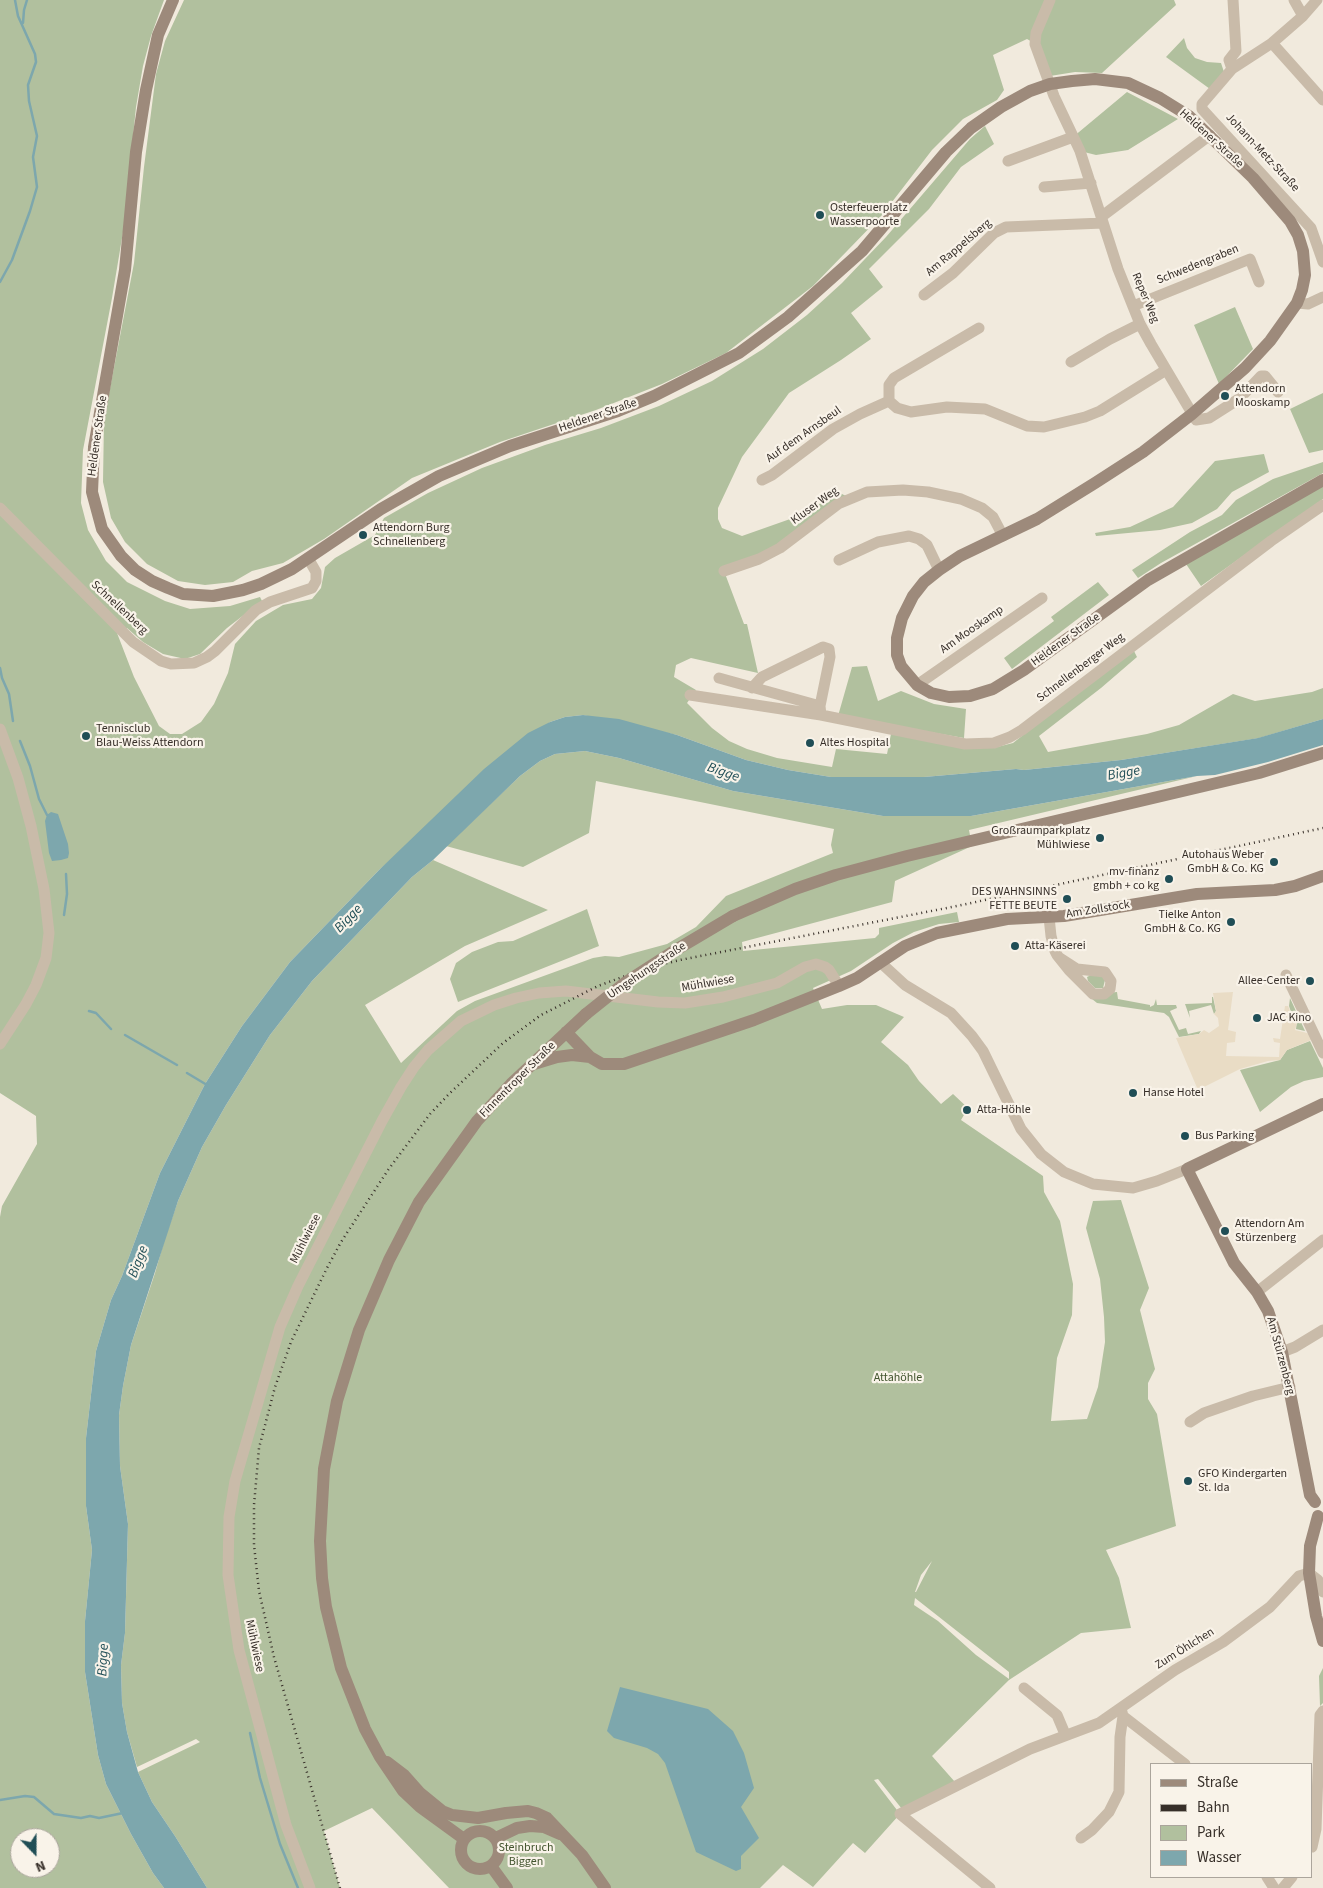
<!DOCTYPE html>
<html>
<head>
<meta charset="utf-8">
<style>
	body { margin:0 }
	#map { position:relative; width:1323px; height:1888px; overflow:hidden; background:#f1eadd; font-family:"Source Sans 3",sans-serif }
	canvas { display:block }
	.legend { position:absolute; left:1150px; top:1763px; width:162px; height:115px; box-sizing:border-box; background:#f9f3e9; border:1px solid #aba59c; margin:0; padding:6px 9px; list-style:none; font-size:15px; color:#372f29 }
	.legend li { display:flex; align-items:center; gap:10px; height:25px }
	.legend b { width:25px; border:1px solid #aba59c }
	.north { position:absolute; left:10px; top:1828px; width:50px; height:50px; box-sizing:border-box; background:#f9f3e9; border:1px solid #aba59c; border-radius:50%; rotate:158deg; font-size:14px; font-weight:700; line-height:20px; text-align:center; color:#372f29 }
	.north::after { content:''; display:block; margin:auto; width:18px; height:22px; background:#204e56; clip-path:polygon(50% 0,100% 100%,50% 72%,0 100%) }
</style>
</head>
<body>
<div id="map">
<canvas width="1323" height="1888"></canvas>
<ul class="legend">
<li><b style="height:6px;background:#9d8a7b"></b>Straße</li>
<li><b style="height:6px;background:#372f29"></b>Bahn</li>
<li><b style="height:14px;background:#b1c09e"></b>Park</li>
<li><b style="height:14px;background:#7da7ad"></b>Wasser</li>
</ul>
<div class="north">N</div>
</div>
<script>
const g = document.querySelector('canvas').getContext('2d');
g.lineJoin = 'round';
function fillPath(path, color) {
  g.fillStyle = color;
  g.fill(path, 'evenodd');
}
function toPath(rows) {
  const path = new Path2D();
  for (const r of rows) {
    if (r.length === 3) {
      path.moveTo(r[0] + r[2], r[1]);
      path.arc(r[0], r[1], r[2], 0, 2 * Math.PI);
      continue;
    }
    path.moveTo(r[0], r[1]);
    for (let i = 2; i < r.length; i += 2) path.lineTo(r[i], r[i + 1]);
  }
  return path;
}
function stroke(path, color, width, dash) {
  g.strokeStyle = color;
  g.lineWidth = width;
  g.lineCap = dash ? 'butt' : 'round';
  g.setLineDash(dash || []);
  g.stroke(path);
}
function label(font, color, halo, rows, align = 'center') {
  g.font = font + ' "Source Sans 3",sans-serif';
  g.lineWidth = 4.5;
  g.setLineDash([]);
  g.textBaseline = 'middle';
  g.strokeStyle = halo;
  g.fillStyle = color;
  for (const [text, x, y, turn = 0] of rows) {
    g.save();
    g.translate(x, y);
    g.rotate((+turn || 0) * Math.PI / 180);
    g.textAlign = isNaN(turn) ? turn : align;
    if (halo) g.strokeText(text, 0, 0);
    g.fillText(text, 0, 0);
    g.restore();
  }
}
fillPath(toPath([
	[0,0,164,0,151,36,143,66,136,107,124,226,112,298,83,450,81,503,88,530,106,561,127,582,165,601,190,609,230,606,260,597,262,601,227,628,200,654,185,659,163,654,143,642,127,628,117,633,134,677,159,726,170,734,182,734,201,722,214,704,228,673,235,644,256,621,283,605,312,599,321,588,325,567,335,558,375,535,384,518,428,493,482,468,545,445,601,428,659,406,712,381,763,349,807,315,842,283,886,237,970,139,985,126,994,144,961,167,929,209,869,269,883,287,851,313,871,339,841,360,789,393,742,457,718,508,718,519,722,528,742,536,793,518,840,493,850,498,796,537,724,571,744,624,747,624,758,673,691,658,676,665,674,677,696,690,687,703,712,728,729,741,747,749,777,758,832,767,836,749,887,754,891,734,997,747,1013,743,1098,676,1134,651,1137,657,1101,688,1039,736,1048,752,1147,734,1179,725,1233,694,1255,701,1312,692,1323,688,1323,719,1259,738,1121,760,1024,770,1016,769,924,777,831,777,788,770,746,760,677,735,583,715,565,717,550,722,379,870,290,962,242,1026,205,1084,160,1173,122,1276,111,1300,96,1351,86,1438,86,1506,92,1550,85,1621,85,1672,98,1755,106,1784,131,1834,153,1873,164,1888,0,1888,0,1217,2,1206,37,1144,36,1116,0,1093],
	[20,1838,50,1838,50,1868,20,1868],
	[184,0,1174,0,1176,5,1102,73,1075,72,1050,76,1041,47,1027,39,993,55,1004,90,997,100,963,119,932,150,882,215,813,286,726,353,662,384,596,410,500,442,412,478,324,539,283,563,252,571,233,582,205,585,178,581,147,564,125,542,111,518,103,482,104,420,134,263,144,167,156,74,165,41],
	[1184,38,1187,48,1195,58,1207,62,1221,63,1224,72,1210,89,1166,57],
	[1127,92,1178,119,1128,150,1096,155,1080,151,1073,137],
	[1235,307,1253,349,1219,384,1194,325],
	[1323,393,1323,450,1309,453,1290,409],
	[1264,454,1269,472,1232,492,1217,509,1192,523,1160,530,1096,536,1095,533,1130,527,1173,507,1215,461],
	[1323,462,1323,473,1161,563,1138,578,1132,570,1190,532,1222,515,1236,500,1273,479],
	[1323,485,1323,499,1201,586,1186,564],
	[1098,582,1109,595,1012,669,1004,658,1054,621,1051,617],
	[867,666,878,701,901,691,934,704,966,709,964,738,838,716,852,667],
	[585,751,619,758,733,791,883,816,971,816,1197,776,969,830,972,846,895,881,892,902,742,942,743,951,875,938,879,934,879,928,957,912,959,922,939,924,914,932,893,943,851,971,813,988,822,1009,847,1005,876,1005,904,1017,881,1042,908,1065,919,1081,941,1104,953,1094,968,1108,961,1120,1043,1176,1044,1192,1060,1221,1073,1284,1072,1315,1057,1358,1051,1421,1087,1419,1098,1387,1105,1342,1104,1317,1100,1279,1086,1228,1093,1201,1121,1200,1149,1288,1140,1310,1155,1369,1148,1383,1148,1399,1157,1414,1176,1526,1106,1550,1119,1578,1131,1628,1081,1633,1009,1680,932,1756,955,1782,902,1809,878,1779,874,1780,900,1814,865,1853,853,1843,813,1887,783,1865,760,1888,449,1888,372,1808,324,1831,340,1888,207,1888,175,1836,152,1802,138,1772,200,1742,196,1739,137,1767,127,1732,122,1703,121,1665,125,1633,128,1524,120,1466,119,1415,123,1386,131,1345,155,1273,165,1238,178,1201,202,1147,226,1105,270,1035,312,981,412,877,433,860,548,910,465,946,365,1005,401,1063,457,1011,475,1001,593,958,605,956,619,957,667,944,696,927,726,896,833,853,831,845,834,829,596,781,589,833,523,867,446,846,520,776,540,761,555,754],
	[932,1561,916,1592,915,1592,921,1575],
	[915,1598,1009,1672,1009,1679,976,1655,938,1621,914,1605],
	[587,909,599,946,458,1002,450,979,456,963,472,952,498,942,513,941],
	[1091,975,1102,976,1105,980,1103,988,1095,988,1088,981,1087,977],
	[1117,992,1118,999,1150,1005,1150,1007,1154,1005,1156,999,1157,1005,1176,1005,1177,1008,1170,1011,1179,1030,1186,1028,1188,1034,1201,1031,1199,1034,1179,1037,1169,1017,1164,1013,1097,1003,1087,995],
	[1212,997,1213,997,1216,1011,1214,1014,1211,1005,1189,1011,1190,1018,1185,1004,1212,1003],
	[1290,998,1305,1031,1296,1029,1297,1022,1293,1018,1289,1006],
	[1310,1041,1323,1068,1323,1077,1304,1081,1291,1087,1260,1112,1240,1070,1280,1060,1287,1050],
	[1323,1668,1323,1703,1320,1706,1319,1676]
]), '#b1c09e');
fillPath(toPath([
	[1233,992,1228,1030,1236,1032,1235,1042,1227,1043,1226,1056,1279,1057,1280,1043,1274,1042,1273,1038,1280,1039,1285,1006,1288,1006,1293,1018,1297,1022,1295,1030,1307,1033,1316,1038,1287,1050,1280,1060,1268,1061,1240,1069,1198,1090,1176,1038,1199,1034,1204,1030,1209,1033,1219,1026,1218,1018,1214,1014,1216,1011,1213,993]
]), '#e9dcc5');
fillPath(toPath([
	[583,715,619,719,677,735,746,760,788,770,831,777,924,777,1016,769,1024,770,1121,760,1258,738,1323,719,1323,745,1268,762,1215,775,1197,776,971,816,883,816,733,791,619,758,585,751,555,754,540,761,520,776,433,860,412,877,312,981,270,1035,226,1105,202,1147,178,1201,131,1345,123,1386,119,1415,120,1466,128,1524,125,1633,121,1665,122,1703,127,1732,138,1772,152,1802,175,1836,207,1888,164,1888,153,1873,131,1834,106,1784,98,1755,85,1672,85,1621,92,1550,86,1506,86,1438,96,1351,111,1300,122,1276,160,1173,205,1084,242,1026,290,962,379,870,484,769,528,733,550,722,565,717],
	[51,812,58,814,68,844,69,853,68,858,61,860,52,861,49,853,45,821,47,815],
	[620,1687,708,1709,733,1731,744,1753,754,1788,741,1807,759,1838,741,1856,741,1869,736,1871,696,1852,665,1763,658,1754,647,1748,614,1738,607,1731]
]), '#7da7ad');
stroke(toPath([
	[23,23,24,10,27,0],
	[0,282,12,260,30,211,37,187,33,157,37,136,29,101,28,85,36,62,35,54,18,16,15,0],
	[0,668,2,678,9,694,13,721],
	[20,741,30,766,39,799,47,815],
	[64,915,67,894,66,874],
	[89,1011,96,1013,111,1029],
	[125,1035,177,1065],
	[187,1073,207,1085],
	[250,1733,260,1778,280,1844,298,1888],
	[0,1800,25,1796,34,1797,54,1814,81,1818,90,1816,99,1818,123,1813]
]), '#7da7ad', 2.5);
stroke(toPath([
	[1050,0,1036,33,1035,44,1054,96,1080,151,1118,269,1140,324,1151,344,1196,420,1209,418,1231,404,1240,398,1261,376,1265,376,1278,392],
	[1294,0,1303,16],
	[1317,0,1303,16,1272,43,1232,69,1202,104,1202,109,1311,228,1323,262],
	[1272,43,1323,100],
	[1232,69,1229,60,1236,51,1233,0],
	[1008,161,1073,137],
	[1044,187,1091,183],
	[1101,217,1210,135],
	[924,295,953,273,994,233,1006,227,1103,223],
	[1297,303,1308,304,1323,297],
	[1133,306,1250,259,1259,282],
	[979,328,894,378,889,385,889,401,897,408,911,412,947,407,985,409,1027,426,1044,427,1085,417,1100,411,1166,370],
	[1071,362,1110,339,1140,324],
	[762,480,772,475,833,429,860,414,889,401],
	[0,508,133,642,161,661,171,664,194,663,207,657,215,651,256,610,270,602,312,588,316,581,316,572,308,558],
	[839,560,878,542,909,536,919,539,927,545,939,570],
	[724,571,759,559,780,548,838,504,867,492,903,490,928,492,961,499,982,508,993,517,1003,536],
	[719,678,820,706],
	[917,685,1042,598],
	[752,688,762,677,817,650,823,647,829,649,830,657,820,706,821,715],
	[690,695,821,715,965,744,994,743,1010,737,1022,730,1271,541,1323,505],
	[0,729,18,778,31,826,44,889,49,933,46,958,36,985,26,1004,0,1044],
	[1049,917,1051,936,1055,951,1057,955,1069,970,1093,994,1104,994,1110,989,1111,981,1105,972,1077,969,1060,958],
	[880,962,905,985,951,1013,972,1036,983,1051,1021,1129,1041,1154,1064,1172,1093,1184,1133,1188,1157,1181,1187,1169],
	[1286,975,1323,1053],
	[1257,1292,1323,1240],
	[1282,1352,1295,1347,1323,1330],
	[1190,1422,1204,1413,1253,1396,1290,1387],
	[1024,1688,1057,1715,1065,1734],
	[1123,1716,1185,1764],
	[1081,1838,1092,1830,1109,1812,1119,1792,1120,1737,1123,1716,1121,1708],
	[1312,1847,1316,1829,1320,1715,1323,1711],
	[1267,1877,1274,1888],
	[310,1888,286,1825,239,1650,228,1575,229,1517,235,1481,280,1327,298,1286,382,1121,401,1087,414,1067,428,1050,461,1021,494,1005,516,998,539,993,566,991,658,1002,685,1003,723,997,777,983,805,967,816,964,825,967,829,970,839,986],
	[990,1888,900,1814,1030,1749,1099,1723,1175,1670,1223,1642,1270,1607,1299,1576,1309,1573,1318,1580,1323,1592],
	[1283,1888,1292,1877]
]), '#c9bba9', 11);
stroke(toPath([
	[173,0,158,35,146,90,136,152,125,270,94,447,92,492,102,529,121,556,135,570,152,581,168,588,183,594,213,596,243,590,261,584,292,569,381,509,439,476,510,446,618,411,654,396,739,353,788,317,862,251,946,152,971,128,1001,107,1030,91,1050,84,1072,81,1095,79,1128,83,1160,98,1189,116,1253,178,1290,221,1298,235,1303,251,1305,275,1302,290,1297,303,1270,341,1245,368,1192,414,1143,452,1095,483,1037,519,960,556,939,570,924,582,913,596,902,618,897,638,897,655,901,666,917,685,931,693,949,697,970,696,993,689,1024,670,1148,580,1323,480],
	[733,916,795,889,836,875,907,856,1259,773,1323,753],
	[566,1032,590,1057,602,1064,624,1064,754,1020,839,986,857,978,905,946,937,933,1007,919,1064,916,1197,894,1275,890,1295,886,1323,876],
	[534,1064,557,1057,572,1055,590,1057],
	[1315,1502,1310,1495,1282,1352,1268,1311,1257,1292,1234,1263,1187,1169,1323,1104],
	[1318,1516,1310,1546,1309,1573,1316,1616,1323,1641],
	[387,1762,404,1775,420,1793,442,1811,452,1815,478,1818,506,1813,528,1811,536,1813,547,1818,582,1855,605,1888],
	[480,1850,19],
	[496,1838,517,1828,530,1826,544,1827,560,1834],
	[464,1839,420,1807,403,1791,380,1757,365,1729,341,1668,326,1607,322,1578,320,1541,324,1469,337,1401,359,1330,389,1260,419,1202,477,1121,511,1084,586,1014],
	[491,1866,507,1888]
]), '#9d8a7b', 12);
stroke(toPath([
	[340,1888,274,1657,259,1591,254,1545,254,1505,259,1448,275,1387,291,1342,327,1268,341,1242,388,1170,430,1114,449,1094,503,1043,541,1015,598,986,647,968,680,960,957,906,1323,828]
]), '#372f29', 2.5, [1, 4]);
stroke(toPath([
	[586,1014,626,982,674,951,733,916]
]), '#9d8a7b', 12);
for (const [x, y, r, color] of [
	[820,215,5,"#204e56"],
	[1225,396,5,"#204e56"],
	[363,535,5,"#204e56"],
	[86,736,5,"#204e56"],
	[810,743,5,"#204e56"],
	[1100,838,5,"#204e56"],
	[1274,862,5,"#204e56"],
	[1169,879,5,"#204e56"],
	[1067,899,5,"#204e56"],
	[1231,922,5,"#204e56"],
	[1015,946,5,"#204e56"],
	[1310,981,5,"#204e56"],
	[1257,1018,5,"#204e56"],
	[1133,1093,5,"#204e56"],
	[967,1110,5,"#204e56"],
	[1185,1136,5,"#204e56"],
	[1225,1231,5,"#204e56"],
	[1188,1481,5,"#204e56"]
]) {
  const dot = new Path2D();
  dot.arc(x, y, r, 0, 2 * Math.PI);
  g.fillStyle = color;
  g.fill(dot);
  stroke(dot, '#f9f3e9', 2);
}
label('12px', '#372f29', '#f9f3e9', [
	["Heldener Straße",1211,139,42],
	["Johann-Metz-Straße",1262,153,47],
	["Am Rappelsberg",959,248,-40],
	["Schwedengraben",1198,265,-22],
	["Reper Weg",1145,298,67],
	["Heldener Straße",598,416,-19],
	["Auf dem Arnsbeul",804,435,-35],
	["Heldener Straße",98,436,-82],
	["Kluser Weg",815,506,-36],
	["Schnellenberg",119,608,43],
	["Am Mooskamp",972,630,-35],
	["Heldener Straße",1066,640,-36],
	["Schnellenberger Weg",1081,668,-37],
	["Am Zollstock",1098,910,-9],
	["Umgehungsstraße",647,971,-34],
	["Mühlwiese",708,984,-10],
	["Finnentroper Straße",518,1080,-45],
	["Mühlwiese",306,1239,-63],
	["Am Stürzenberg",1280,1356,75],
	["Mühlwiese",254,1646,78],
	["Zum Öhlchen",1185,1649,-32]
]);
label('12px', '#372f29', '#f9f3e9', [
	["Osterfeuerplatz",830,208],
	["Wasserpoorte",830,222],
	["Attendorn",1235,389],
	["Mooskamp",1235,403],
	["Attendorn Burg",373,528],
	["Schnellenberg",373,542],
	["Tennisclub",96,729],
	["Blau-Weiss Attendorn",96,743],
	["Altes Hospital",820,743],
	["Großraumparkplatz",1090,831,"right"],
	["Mühlwiese",1090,845,"right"],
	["Autohaus Weber",1264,855,"right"],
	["GmbH & Co. KG",1264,869,"right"],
	["mv-finanz",1159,872,"right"],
	["gmbh + co kg",1159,886,"right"],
	["DES WAHNSINNS",1057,892,"right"],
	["FETTE BEUTE",1057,906,"right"],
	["Tielke Anton",1221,915,"right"],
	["GmbH & Co. KG",1221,929,"right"],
	["Atta-Käserei",1025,946],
	["Allee-Center",1300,981,"right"],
	["JAC Kino",1267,1018],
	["Hanse Hotel",1143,1093],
	["Atta-Höhle",977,1110],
	["Bus Parking",1195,1136],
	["Attendorn Am",1235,1224],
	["Stürzenberg",1235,1238],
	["GFO Kindergarten",1198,1474],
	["St. Ida",1198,1488]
], 'left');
label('12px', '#42542e', '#f9f3e9', [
	["Attahöhle",898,1378],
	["Steinbruch",526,1848],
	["Biggen",526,1862]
]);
label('italic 14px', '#204e56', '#f9f3e9', [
	["Bigge",723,773,19],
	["Bigge",1124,774,-10],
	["Bigge",349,919,-46],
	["Bigge",139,1262,-69],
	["Bigge",104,1660,-87]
]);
</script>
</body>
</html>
